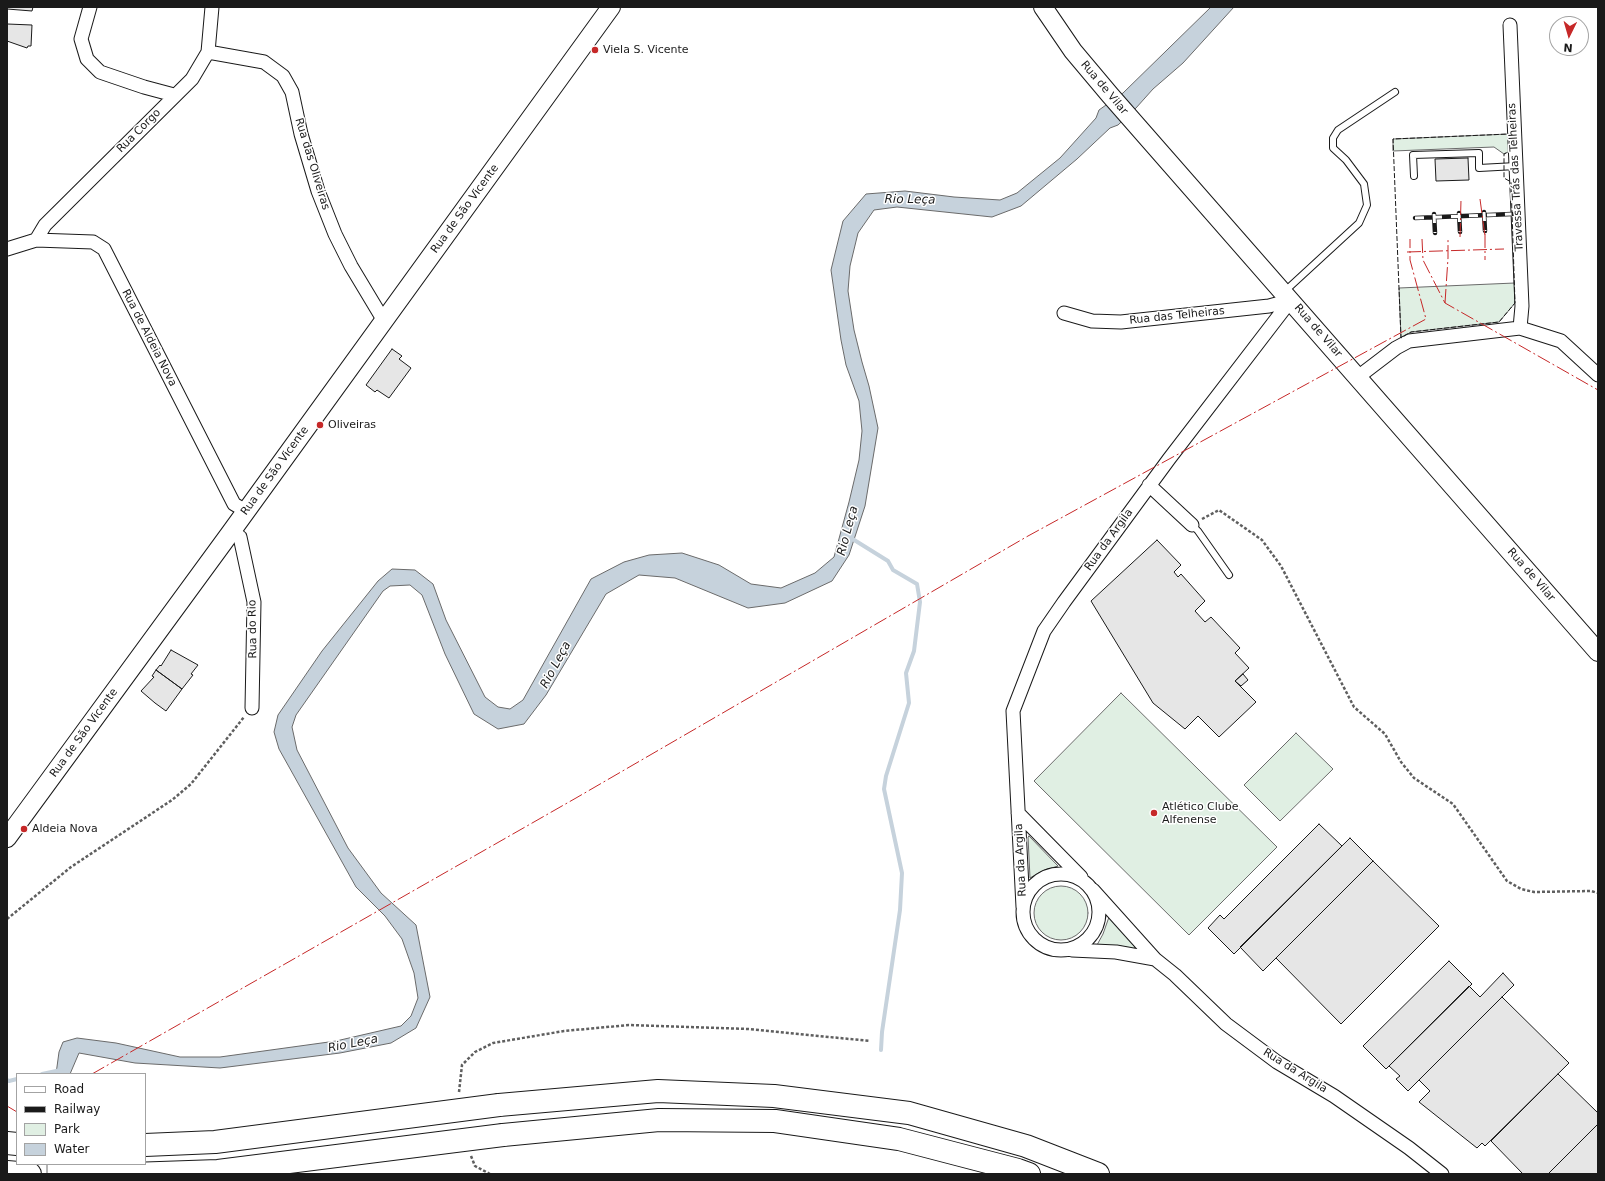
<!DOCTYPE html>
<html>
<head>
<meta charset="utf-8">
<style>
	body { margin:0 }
	#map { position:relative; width:1605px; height:1181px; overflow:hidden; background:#fff; font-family:"DejaVu Sans",sans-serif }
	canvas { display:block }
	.frame { position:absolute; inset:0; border:8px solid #1a1a1a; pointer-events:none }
	.legend { position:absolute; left:16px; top:1073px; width:130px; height:92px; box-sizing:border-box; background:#fff; border:1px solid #a3a3a3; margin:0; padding:5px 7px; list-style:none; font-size:12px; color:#1a1a1a }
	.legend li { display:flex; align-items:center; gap:8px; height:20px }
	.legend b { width:20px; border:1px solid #a3a3a3 }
	.north { position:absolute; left:1549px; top:16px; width:40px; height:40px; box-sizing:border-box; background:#fff; border:1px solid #a3a3a3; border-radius:50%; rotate:185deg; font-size:11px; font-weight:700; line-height:16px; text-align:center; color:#1a1a1a }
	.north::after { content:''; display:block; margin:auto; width:14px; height:18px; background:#c62828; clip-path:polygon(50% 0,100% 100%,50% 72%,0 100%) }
</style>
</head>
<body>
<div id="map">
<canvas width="1605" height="1181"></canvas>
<div class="frame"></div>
<ul class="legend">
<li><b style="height:5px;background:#fff"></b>Road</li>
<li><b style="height:5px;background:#1a1a1a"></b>Railway</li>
<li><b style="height:11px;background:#e0efe3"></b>Park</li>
<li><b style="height:11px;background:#c6d2dc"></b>Water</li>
</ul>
<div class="north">N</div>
</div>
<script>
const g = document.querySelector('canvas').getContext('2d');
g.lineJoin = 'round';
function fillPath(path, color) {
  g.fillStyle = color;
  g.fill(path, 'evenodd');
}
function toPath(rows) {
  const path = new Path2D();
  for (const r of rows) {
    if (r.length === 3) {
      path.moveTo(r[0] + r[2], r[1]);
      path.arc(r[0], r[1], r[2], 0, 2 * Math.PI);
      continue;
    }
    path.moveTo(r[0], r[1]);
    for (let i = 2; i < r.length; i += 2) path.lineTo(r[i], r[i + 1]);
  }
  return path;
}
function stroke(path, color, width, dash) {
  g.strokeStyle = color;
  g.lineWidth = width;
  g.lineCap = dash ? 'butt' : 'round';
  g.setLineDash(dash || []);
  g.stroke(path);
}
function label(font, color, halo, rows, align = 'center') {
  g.font = font + ' "DejaVu Sans",sans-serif';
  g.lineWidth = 3;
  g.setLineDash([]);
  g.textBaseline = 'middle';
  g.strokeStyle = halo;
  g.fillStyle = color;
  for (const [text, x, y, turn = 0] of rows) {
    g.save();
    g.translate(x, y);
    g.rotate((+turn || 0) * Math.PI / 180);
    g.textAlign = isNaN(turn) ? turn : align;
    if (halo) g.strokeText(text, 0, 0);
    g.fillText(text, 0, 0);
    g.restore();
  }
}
const green = toPath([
	[1509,134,1510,151,1504,154,1494,147,1393,151,1393,139,1509,134],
	[1515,283,1515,303,1499,322,1411,332,1401,338,1399,288,1515,283],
	[1121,693,1277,847,1189,935,1034,781,1121,693],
	[1296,733,1333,769,1280,821,1244,785,1296,733],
	[1029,836,1058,866,1042,871,1030,878,1028,837,1029,836],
	[1061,913,27],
	[1109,917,1140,950,1120,946,1097,945,1103,934,1109,917]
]);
fillPath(green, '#e0efe3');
stroke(green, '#6a6a6a', 1);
const water = toPath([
	[1211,7,1234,7,1183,63,1153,89,1136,108,1118,125,1110,128,1077,159,1021,206,992,217,897,207,874,210,858,233,850,266,848,291,854,330,862,362,869,386,878,428,865,506,849,555,832,581,785,603,748,608,675,578,639,575,606,594,546,695,524,724,498,729,474,714,445,654,422,595,410,585,390,586,383,591,296,715,292,727,297,750,348,848,381,893,416,925,430,997,416,1028,391,1043,340,1053,220,1068,135,1063,79,1053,70,1074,56,1074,59,1052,63,1042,77,1038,116,1043,180,1057,220,1057,336,1041,401,1026,411,1016,418,998,414,973,402,939,385,916,356,887,279,749,274,732,278,715,322,651,378,581,392,569,415,570,433,584,446,620,485,697,498,707,510,709,523,700,591,579,624,562,649,555,682,553,719,565,751,584,781,588,815,573,834,557,849,502,859,460,862,431,859,401,846,365,841,340,831,270,843,221,866,194,905,191,954,197,1000,200,1017,193,1060,158,1096,118,1099,110,1123,93,1211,7]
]);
fillPath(water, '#c6d2dc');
stroke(water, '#6a6a6a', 1);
const pier = toPath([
	[29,1164,47,1164,47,1174,29,1174,29,1164]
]);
fillPath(pier, '#fff');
stroke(pier, '#6a6a6a', 1);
stroke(toPath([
	[851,538,888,561,893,570,917,584,920,602,914,651,906,673,909,703,886,776,884,789,902,873,900,910,882,1032,881,1050],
	[42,1074,61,1070],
	[7,1080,9,1081,17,1079]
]), '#c6d2dc', 4);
const building = toPath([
	[7,7,33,7,32,11,7,9,7,7],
	[7,24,32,25,31,46,28,46,27,48,7,41,7,24],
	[1468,158,1469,180,1436,181,1435,159,1468,158],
	[392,349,402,356,399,359,411,368,389,398,377,390,375,392,366,385,392,349],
	[1157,540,1181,565,1174,572,1178,577,1181,574,1205,601,1195,611,1205,622,1211,617,1240,648,1235,653,1249,668,1235,681,1256,702,1219,737,1198,716,1185,729,1153,703,1091,601,1157,540],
	[171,650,198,665,191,674,193,675,182,689,156,670,160,665,161,666,171,650],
	[156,670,182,689,166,711,155,703,141,691,154,677,152,676,156,670],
	[1243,674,1248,680,1241,686,1235,681,1243,674],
	[1319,824,1342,846,1234,954,1208,928,1220,915,1224,919,1319,824],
	[1350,838,1373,861,1263,971,1240,947,1350,838],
	[1373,861,1439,926,1341,1024,1276,958,1373,861],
	[1449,961,1472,984,1386,1069,1363,1046,1449,961],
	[1503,973,1514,985,1408,1091,1396,1079,1400,1076,1389,1066,1469,986,1480,997,1503,973],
	[1502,997,1569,1063,1485,1146,1482,1143,1477,1148,1419,1102,1430,1091,1419,1080,1502,997],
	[1558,1074,1598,1113,1598,1124,1548,1174,1523,1174,1491,1141,1558,1074],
	[1598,1124,1598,1174,1548,1174,1598,1124]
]);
fillPath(building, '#e6e6e6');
stroke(building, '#1a1a1a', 1);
const lane = toPath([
	[1414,176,1413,155,1479,153,1479,168,1516,166],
	[1284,292,1359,223,1367,205,1364,184,1346,160,1333,148,1333,138,1338,130,1395,92],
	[1192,525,1198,531,1229,575]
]);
const street = toPath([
	[90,7,81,39,87,59,100,72,144,87,174,95],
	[1510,25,1522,306,1520,328],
	[208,52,264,62,283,76,292,92,301,134,318,191,335,234,351,266,384,321],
	[36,240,45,225,192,79,208,52,212,7],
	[7,249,36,240,93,242,104,249,234,504,246,511],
	[1064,313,1092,321,1121,322,1269,306,1291,300],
	[1358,377,1396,348,1409,341,1520,328,1561,341,1598,375],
	[1149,485,1192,525],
	[231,532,240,537,254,602,252,708],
	[1018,813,1081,877],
	[1061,912,38],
	[1093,890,1155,959,1175,975,1226,1024,1277,1062,1334,1096,1409,1148,1442,1174],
	[1023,907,1013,711,1044,631,1064,602,1169,459,1291,300],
	[1072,950,1116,952,1155,959]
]);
const secondary = toPath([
	[1043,7,1073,51,1110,95,1598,652],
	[7,838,231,532,611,7]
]);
const highway = toPath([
	[499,1105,658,1091,774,1096,909,1113,1026,1146,1098,1174],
	[503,1135,659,1120,775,1121,899,1139,1018,1170,1029,1174],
	[7,1143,17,1144],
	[7,1172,30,1174]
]);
stroke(lane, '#1a1a1a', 8);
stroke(street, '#1a1a1a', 15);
stroke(secondary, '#1a1a1a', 20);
stroke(highway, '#1a1a1a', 24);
stroke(toPath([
	[1202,519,1219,510,1262,540,1281,566,1354,707,1385,734,1401,762,1414,778,1453,804,1507,881,1521,889,1534,892,1591,891,1598,893],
	[7,919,71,867,172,800,191,784,244,717],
	[459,1092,462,1065,475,1052,493,1043,564,1031,629,1025,748,1029,870,1041],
	[471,1156,475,1166,490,1174]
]), '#5f5f5f', 2.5, [3, 2]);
stroke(lane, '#fff', 6);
stroke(street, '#fff', 13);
stroke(secondary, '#fff', 18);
stroke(highway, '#fff', 22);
const rail = toPath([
	[1484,212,1485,231],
	[1459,213,1460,232],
	[1434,214,1435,233],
	[1415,218,1512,214]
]);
stroke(rail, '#1a1a1a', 4.5);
stroke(rail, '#fff', 3, [9]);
const highwayBridge = toPath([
	[145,1145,215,1142,499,1105],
	[131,1174,218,1171,503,1135]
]);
stroke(highwayBridge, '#1a1a1a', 24, []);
stroke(highwayBridge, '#fff', 22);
stroke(toPath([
	[1509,134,1510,151,1504,154,1504,178,1511,182,1515,303,1499,322,1411,332,1401,338,1393,139,1509,134]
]), '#1a1a1a', 1, [5, 2]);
stroke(toPath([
	[1480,199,1485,236],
	[1485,234,1485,260],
	[1460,237,1461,200],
	[1422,239,1423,260,1445,303,1598,390],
	[1407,252,1504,249],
	[1445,303,1448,258,1448,238],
	[92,1074,576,798,1028,536,1426,319,1410,260,1410,239],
	[7,1106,17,1112]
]), '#c62828', 1, [14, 3, 2, 3]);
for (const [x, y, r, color] of [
	[595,50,4,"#c62828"],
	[320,425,4,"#c62828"],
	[1154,813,4,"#c62828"],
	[24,829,4,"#c62828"]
]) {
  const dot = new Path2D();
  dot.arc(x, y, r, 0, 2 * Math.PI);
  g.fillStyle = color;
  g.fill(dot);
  stroke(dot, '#fff', 1.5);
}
label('11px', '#1a1a1a', '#fff', [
	["Viela S. Vicente",603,50],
	["Oliveiras",328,425],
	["Atlético Clube",1162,807],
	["Alfenense",1162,820],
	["Aldeia Nova",32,829]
], 'left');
label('11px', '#1a1a1a', '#fff', [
	["Rua de Vilar",1104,88,50],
	["Rua Corgo",139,131,-45],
	["Rua das Oliveiras",312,164,73],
	["Travessa Trás das Telheiras",1516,177,-93],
	["Rua de São Vicente",465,209,-54],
	["Rua das Telheiras",1177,316,-6],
	["Rua de Vilar",1318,331,49],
	["Rua de Aldeia Nova",149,338,63],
	["Rua de São Vicente",275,471,-54],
	["Rua da Argila",1109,540,-54],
	["Rua de Vilar",1531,575,49],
	["Rua do Rio",253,629,-91],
	["Rua de São Vicente",84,733,-54],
	["Rua da Argila",1021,860,-93],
	["Rua da Argila",1295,1071,32]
]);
label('italic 12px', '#1a1a1a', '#fff', [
	["Rio Leça",910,200,1],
	["Rio Leça",848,531,-75],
	["Rio Leça",556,665,-62],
	["Rio Leça",353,1044,-11]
]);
</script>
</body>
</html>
